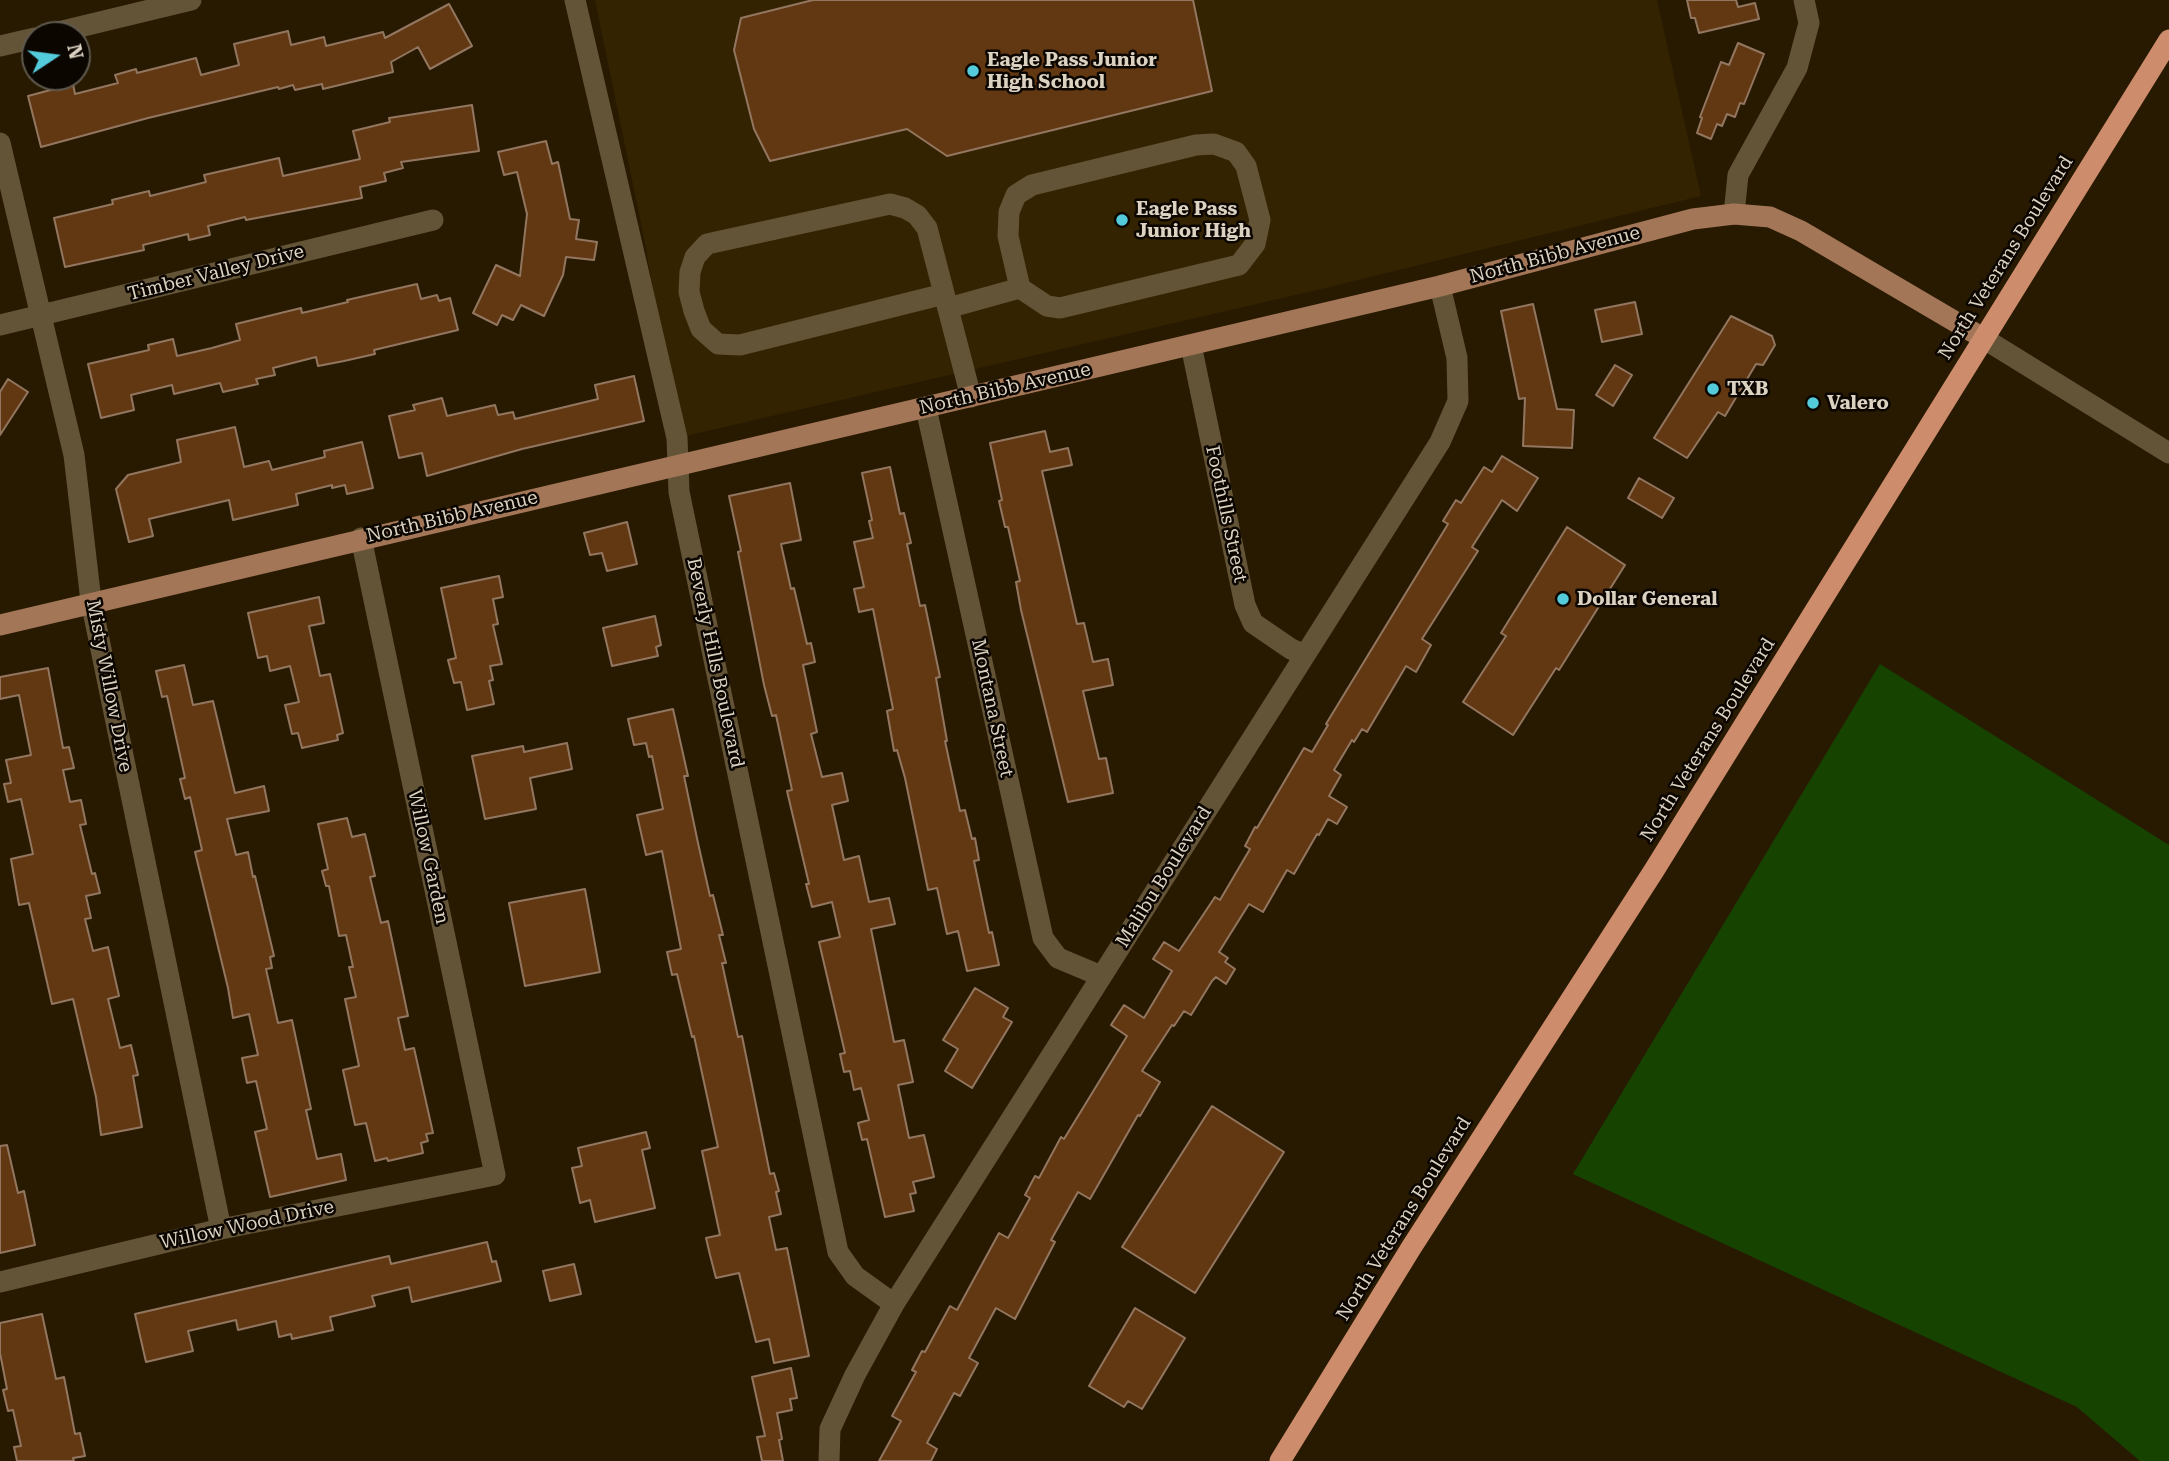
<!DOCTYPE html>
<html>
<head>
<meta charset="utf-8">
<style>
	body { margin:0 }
	#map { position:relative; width:2169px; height:1461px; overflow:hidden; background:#281a00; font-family:"Roboto Serif",serif }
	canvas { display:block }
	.north { position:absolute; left:21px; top:21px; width:70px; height:70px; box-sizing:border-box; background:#0c0601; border:2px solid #5f584e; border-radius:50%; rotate:77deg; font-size:19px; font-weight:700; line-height:28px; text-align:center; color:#dbd2c2 }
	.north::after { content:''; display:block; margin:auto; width:24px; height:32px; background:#53cbdb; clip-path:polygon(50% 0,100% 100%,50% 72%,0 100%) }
</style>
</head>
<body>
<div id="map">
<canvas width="2169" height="1461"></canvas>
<div class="north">N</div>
</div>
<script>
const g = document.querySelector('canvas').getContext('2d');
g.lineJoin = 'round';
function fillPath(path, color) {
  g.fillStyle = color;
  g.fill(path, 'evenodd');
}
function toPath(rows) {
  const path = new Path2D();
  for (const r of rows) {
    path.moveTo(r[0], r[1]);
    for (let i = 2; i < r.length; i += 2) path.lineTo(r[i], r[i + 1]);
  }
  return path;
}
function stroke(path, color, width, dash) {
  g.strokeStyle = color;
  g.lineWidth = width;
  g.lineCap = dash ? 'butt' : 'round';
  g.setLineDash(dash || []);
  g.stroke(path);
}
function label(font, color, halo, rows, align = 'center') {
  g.font = font + ' "Roboto Serif",serif';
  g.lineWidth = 5;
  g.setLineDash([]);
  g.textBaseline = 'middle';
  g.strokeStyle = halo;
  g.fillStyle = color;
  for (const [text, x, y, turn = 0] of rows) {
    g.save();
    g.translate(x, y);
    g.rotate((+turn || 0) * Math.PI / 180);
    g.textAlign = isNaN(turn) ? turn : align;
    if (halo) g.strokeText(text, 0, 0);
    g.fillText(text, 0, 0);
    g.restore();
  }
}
fillPath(toPath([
	[595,0,1657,0,1701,196,1317,290,677,438,645,243]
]), '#342300');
fillPath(toPath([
	[1880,664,2169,845,2169,1461,2140,1461,2077,1407,1573,1174]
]), '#164400');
const building = toPath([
	[813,0,1193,0,1212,91,947,156,907,129,770,161,754,129,734,50,741,18,813,0],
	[1687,0,1736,0,1738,7,1755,3,1759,19,1699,33,1695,18,1691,18,1687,0],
	[449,4,472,46,430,69,418,47,391,62,393,72,323,89,322,84,295,90,293,85,279,89,278,87,148,118,41,147,28,96,73,84,75,94,118,83,115,75,136,69,137,73,196,58,201,75,239,65,234,44,288,31,291,45,324,37,326,46,383,32,385,38,449,4],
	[1738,43,1764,54,1744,104,1740,103,1735,117,1727,114,1722,126,1717,124,1711,139,1697,133,1702,118,1700,117,1721,62,1729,65,1738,43],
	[472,105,479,151,401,162,403,168,384,173,386,181,360,187,362,198,246,220,245,217,208,226,210,235,189,240,188,234,143,245,144,250,65,267,54,218,113,204,112,200,149,191,150,196,206,182,204,175,279,158,283,176,360,159,353,131,390,122,389,118,472,105],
	[546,141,552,164,558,162,570,219,579,220,576,239,597,242,594,260,566,257,563,275,544,316,521,305,513,320,502,315,497,325,473,313,496,265,520,276,527,214,517,172,504,175,498,152,546,141],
	[417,284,421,299,437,295,439,301,450,298,458,330,374,350,375,354,344,361,318,366,316,357,273,368,275,375,256,379,258,384,223,392,220,383,174,394,172,385,131,395,134,410,101,418,88,364,149,350,148,345,173,339,177,356,212,348,240,340,236,324,301,308,302,313,348,302,347,300,417,284],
	[1635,302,1642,334,1602,342,1595,310,1635,302],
	[1533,304,1557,409,1574,410,1572,448,1523,446,1525,398,1519,399,1501,311,1533,304],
	[1731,316,1772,336,1775,345,1763,365,1756,364,1725,416,1718,412,1687,458,1654,438,1731,316],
	[1615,365,1632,375,1613,406,1596,395,1615,365],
	[634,376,644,421,522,449,427,476,422,453,399,458,389,416,415,410,413,405,442,398,447,416,495,405,498,415,513,412,515,419,598,399,595,385,634,376],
	[8,379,28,392,0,435,0,392,8,379],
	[235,427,244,467,269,461,272,470,325,457,324,451,362,442,373,488,347,494,345,485,332,488,332,485,296,494,298,505,233,520,229,500,149,519,153,536,129,542,116,489,128,475,181,462,177,440,235,427],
	[1045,431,1050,452,1068,448,1072,465,1042,471,1077,624,1084,623,1093,662,1108,659,1113,685,1083,691,1099,759,1106,758,1113,793,1068,802,1021,610,1016,582,1020,581,1008,527,1005,527,999,501,1002,500,990,443,1045,431],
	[1502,456,1538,478,1517,511,1502,500,1472,547,1478,551,1422,639,1431,645,1416,672,1406,666,1367,732,1362,729,1354,742,1352,740,1334,770,1341,775,1329,796,1347,807,1337,824,1328,819,1319,835,1317,834,1294,874,1287,870,1263,912,1249,904,1219,952,1228,958,1225,962,1235,969,1226,984,1216,977,1212,981,1191,1015,1184,1011,1174,1026,1172,1025,1142,1071,1160,1082,1140,1116,1138,1115,1090,1199,1078,1192,1051,1240,1055,1242,1015,1319,996,1308,969,1358,978,1363,960,1396,954,1393,927,1443,937,1449,931,1461,879,1461,901,1421,892,1416,916,1372,912,1370,922,1351,925,1352,950,1306,957,1310,999,1233,1008,1238,1030,1198,1025,1195,1035,1176,1039,1178,1061,1137,1064,1139,1127,1036,1111,1025,1124,1005,1144,1018,1172,971,1153,959,1164,942,1179,951,1215,897,1220,900,1250,849,1245,846,1255,827,1257,828,1304,748,1312,752,1328,725,1326,724,1448,524,1443,521,1456,500,1461,503,1484,467,1492,472,1502,456],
	[890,467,900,514,904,513,911,543,907,544,920,606,925,605,940,677,936,678,947,741,945,741,960,811,965,810,972,839,975,838,979,860,974,861,989,933,992,932,999,965,967,971,958,931,947,934,937,888,928,890,905,778,897,750,894,751,887,711,893,709,873,609,859,612,854,589,864,587,854,542,873,538,869,521,872,520,862,473,890,467],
	[1639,478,1674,498,1662,518,1628,498,1639,478],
	[790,483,801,540,781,544,791,589,794,588,807,644,811,643,815,662,803,665,817,732,811,734,822,777,842,773,848,801,832,805,844,860,859,856,869,902,889,898,895,924,871,929,894,1042,904,1040,913,1082,898,1085,909,1138,924,1135,934,1177,913,1182,916,1193,910,1194,914,1211,885,1217,867,1139,862,1140,858,1123,869,1120,861,1088,854,1090,850,1071,844,1072,840,1054,845,1053,819,942,840,937,832,902,812,907,806,884,809,884,787,791,792,790,776,715,772,716,764,685,738,552,741,551,729,496,790,483],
	[627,522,637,564,607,571,602,553,590,555,584,533,627,522],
	[1567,527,1625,565,1559,670,1556,668,1513,735,1463,702,1506,636,1501,633,1567,527],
	[499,576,503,597,493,599,498,624,493,625,502,664,490,666,493,680,489,681,494,704,467,710,461,682,454,683,448,660,456,658,441,588,499,576],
	[319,597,324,623,309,626,320,676,330,674,343,733,337,735,338,740,302,748,298,733,292,734,285,705,299,702,290,666,270,671,267,656,258,658,248,613,319,597],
	[655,616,661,645,656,647,658,656,612,666,603,628,655,616],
	[184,665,193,705,213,701,235,793,264,786,269,811,227,819,236,855,248,852,253,877,255,876,274,956,270,957,272,968,266,969,278,1023,292,1020,311,1109,306,1110,317,1159,341,1154,346,1180,270,1197,255,1132,267,1129,256,1081,247,1083,242,1058,258,1055,249,1014,233,1018,228,988,195,852,202,850,190,797,185,799,180,779,185,778,167,696,162,697,156,671,184,665],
	[48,668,63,748,69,747,74,768,63,770,70,802,81,800,86,824,80,825,92,874,95,873,100,893,86,896,91,918,85,919,93,951,108,947,119,996,108,999,120,1048,131,1045,138,1075,133,1076,142,1127,101,1135,96,1097,73,999,52,1004,29,903,19,905,11,859,33,854,21,799,8,802,4,784,11,783,6,760,31,755,19,695,0,699,0,677,48,668],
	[673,709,688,776,684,776,698,843,710,896,713,895,723,935,719,935,726,963,722,963,738,1037,742,1036,770,1174,774,1173,779,1191,776,1192,781,1214,769,1217,776,1250,787,1248,809,1356,774,1363,769,1339,756,1342,739,1273,716,1278,710,1255,706,1238,720,1235,702,1151,718,1147,694,1036,692,1037,677,974,672,975,667,952,681,949,662,851,646,855,637,815,663,809,652,756,649,757,646,743,634,745,628,719,673,709],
	[567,743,572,769,530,778,536,809,485,819,472,756,523,746,524,752,567,743],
	[347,818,352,837,365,834,375,876,370,877,381,923,388,921,408,1016,398,1018,405,1050,414,1048,433,1133,426,1134,428,1141,421,1143,423,1153,388,1161,387,1158,375,1161,366,1123,355,1125,343,1070,359,1066,345,999,356,997,349,967,353,967,346,935,339,936,329,886,326,886,322,871,328,869,318,824,347,818],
	[585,889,600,972,525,986,509,903,585,889],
	[975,988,1008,1008,1003,1017,1012,1022,972,1088,945,1071,958,1049,943,1040,975,988],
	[1212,1106,1284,1152,1195,1293,1122,1247,1212,1106],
	[646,1132,650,1148,642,1150,655,1208,595,1222,590,1200,580,1203,572,1168,582,1166,578,1148,646,1132],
	[7,1145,18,1193,24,1191,35,1245,0,1253,0,1146,7,1145],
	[487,1242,492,1262,496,1261,501,1281,412,1302,409,1287,372,1296,375,1306,330,1317,333,1330,292,1339,291,1334,279,1337,276,1321,238,1330,236,1320,188,1331,193,1351,146,1362,135,1314,389,1256,391,1264,487,1242],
	[574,1264,581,1294,550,1301,543,1271,574,1264],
	[1135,1308,1185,1338,1142,1409,1128,1401,1124,1407,1089,1386,1135,1308],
	[42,1314,56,1379,64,1377,75,1434,80,1433,85,1456,73,1458,74,1461,17,1461,14,1447,21,1446,13,1410,8,1411,3,1390,7,1389,0,1353,0,1323,42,1314],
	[791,1368,797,1398,790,1399,792,1410,777,1413,782,1439,779,1440,783,1461,762,1461,757,1437,765,1436,752,1377,791,1368]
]);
fillPath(building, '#623813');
stroke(building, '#927660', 2);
stroke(toPath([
	[575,0,677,438,679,492,838,1252,855,1276,894,1304],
	[46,35,191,0],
	[0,46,35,38],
	[0,143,74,455,91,601,221,1229],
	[1734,214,1738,175,1797,68,1809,23,1804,0],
	[944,294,740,345,718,344,701,329,694,311,689,292,690,272,695,257,707,244,890,204,905,208,917,215,927,228,971,397],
	[948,308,1020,288,1047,306,1060,308,1239,265,1255,244,1260,220,1246,166,1236,152,1214,144,1196,145,1032,185,1016,195,1009,212,1008,236,1020,288],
	[0,325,433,220],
	[1983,338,2169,453],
	[1191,345,1245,605,1253,623,1291,649,1305,655],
	[926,408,1043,938,1058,958,1101,976],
	[0,1282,221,1229,495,1175,361,538],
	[829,1461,830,1429,855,1375,894,1304,1440,442,1458,401,1457,358,1440,286]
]), '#645437', 21);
stroke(toPath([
	[0,625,1440,286,1693,219,1734,214,1770,217,1801,231,1983,338]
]), '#a37657', 21);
stroke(toPath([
	[1280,1461,1411,1248,1653,872,2169,40]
]), '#cd8c6c', 21);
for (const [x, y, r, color] of [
	[973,71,7,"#53cbdb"],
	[1122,220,7,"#53cbdb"],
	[1713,389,7,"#53cbdb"],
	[1813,403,7,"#53cbdb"],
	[1563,599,7,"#53cbdb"]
]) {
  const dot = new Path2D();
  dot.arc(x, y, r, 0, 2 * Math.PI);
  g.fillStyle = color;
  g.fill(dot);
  stroke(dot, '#0c0601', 2.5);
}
label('bold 19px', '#dbd2c2', '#0c0601', [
	["Eagle Pass Junior",987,60],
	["High School",987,82],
	["Eagle Pass",1136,209],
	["Junior High",1136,231],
	["TXB",1727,389],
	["Valero",1827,403],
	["Dollar General",1577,599]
], 'left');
label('19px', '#dbd2c2', '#0c0601', [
	["North Bibb Avenue",1555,255,-15],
	["North Veterans Boulevard",2006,258,-58],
	["Timber Valley Drive",216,273,-14],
	["North Bibb Avenue",1005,389,-13],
	["Foothills Street",1226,514,78],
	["North Bibb Avenue",452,517,-13],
	["Beverly Hills Boulevard",715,663,78],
	["Misty Willow Drive",109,686,79],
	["Montana Street",992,708,78],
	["North Veterans Boulevard",1708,740,-58],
	["Willow Garden",428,857,78],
	["Malibu Boulevard",1164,877,-58],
	["North Veterans Boulevard",1404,1219,-58],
	["Willow Wood Drive",247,1225,-12]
]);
</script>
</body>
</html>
